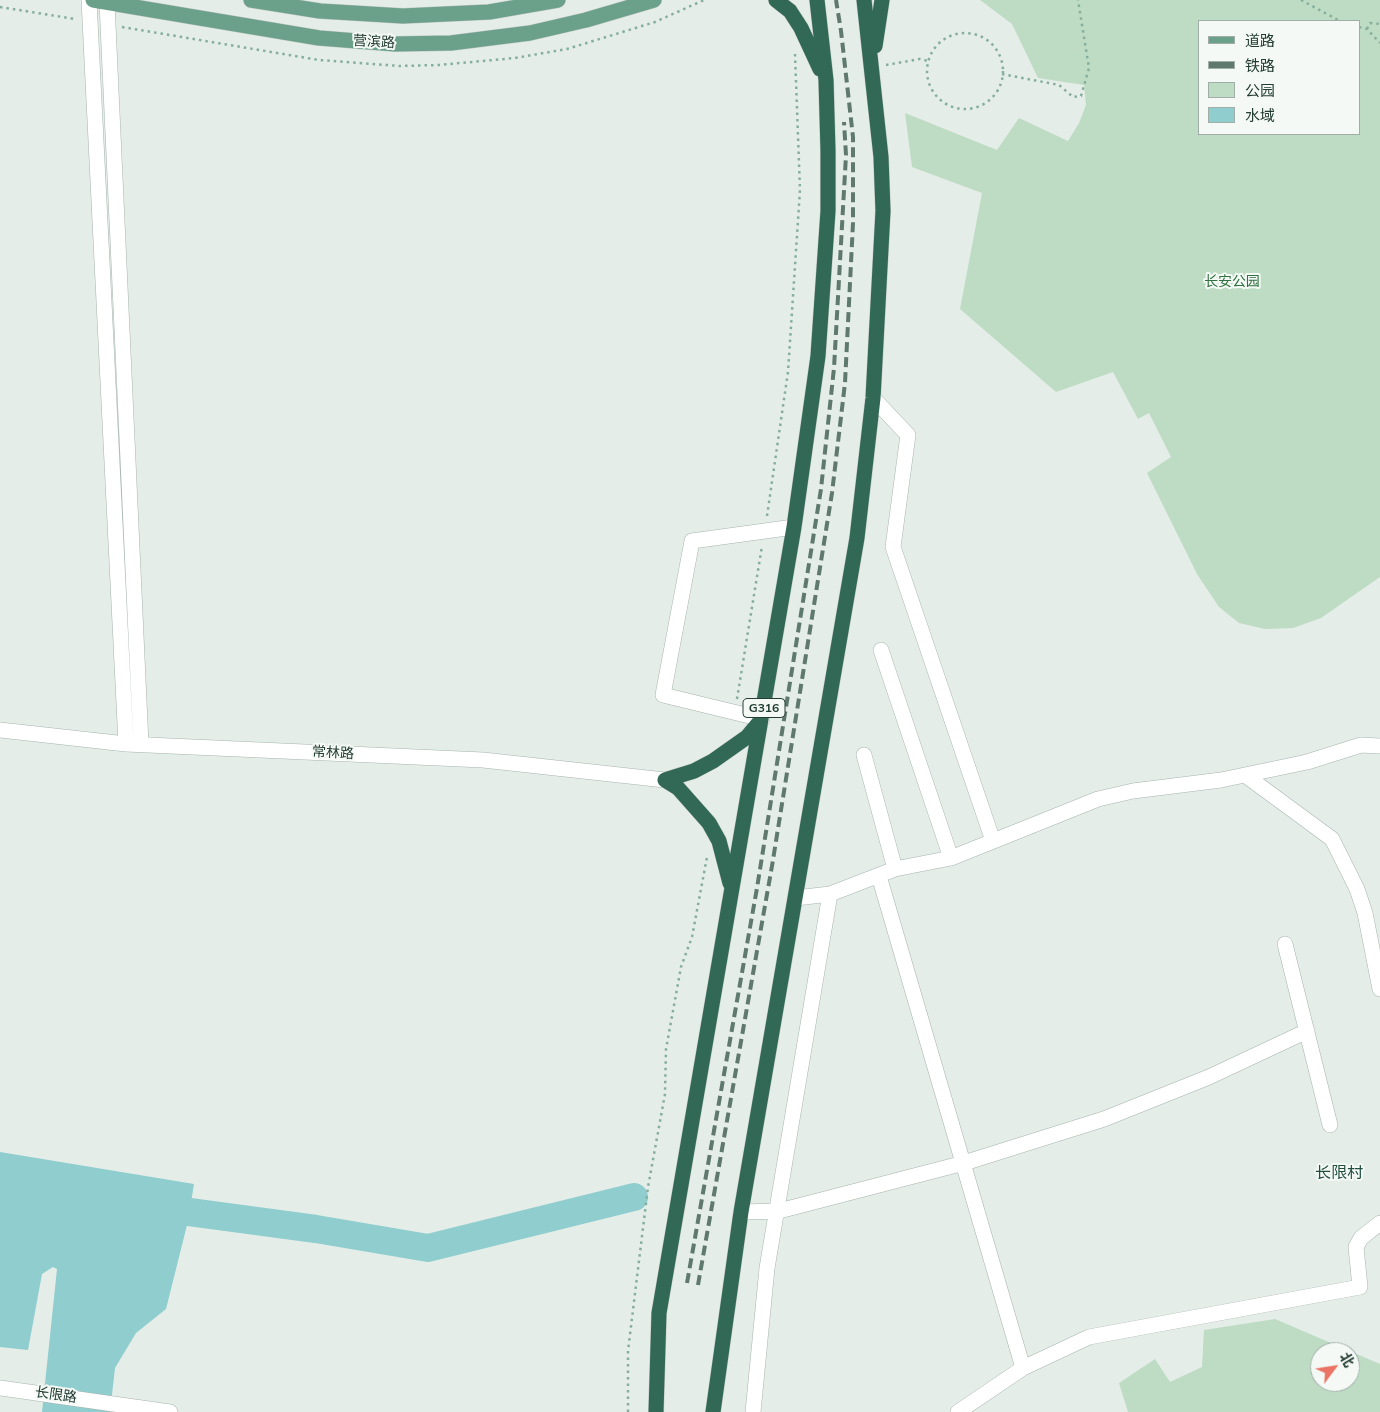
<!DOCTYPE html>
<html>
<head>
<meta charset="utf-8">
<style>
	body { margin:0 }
	#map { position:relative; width:1380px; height:1412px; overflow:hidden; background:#e4ede8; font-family:Mulish,"Noto Sans SC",sans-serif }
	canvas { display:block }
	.legend { position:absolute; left:1198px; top:20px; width:162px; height:115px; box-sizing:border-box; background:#f4f9f6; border:1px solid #a1aea8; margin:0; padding:6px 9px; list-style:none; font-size:15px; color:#243d33 }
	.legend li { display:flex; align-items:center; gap:10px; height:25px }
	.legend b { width:25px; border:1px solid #a1aea8 }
	.north { position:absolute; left:1310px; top:1342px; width:50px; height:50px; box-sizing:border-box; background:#f4f9f6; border:1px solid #a1aea8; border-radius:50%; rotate:59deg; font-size:14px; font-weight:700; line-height:20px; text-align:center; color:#243d33 }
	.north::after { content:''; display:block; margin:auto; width:18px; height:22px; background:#ea7465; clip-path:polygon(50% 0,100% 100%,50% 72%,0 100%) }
</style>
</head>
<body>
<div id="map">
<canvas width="1380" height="1412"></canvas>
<ul class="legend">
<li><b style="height:6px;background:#6ba08b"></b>道路</li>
<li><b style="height:6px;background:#5f796e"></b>铁路</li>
<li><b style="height:14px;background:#bedcc3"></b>公园</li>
<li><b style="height:14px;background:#8fcdce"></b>水域</li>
</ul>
<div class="north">北</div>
</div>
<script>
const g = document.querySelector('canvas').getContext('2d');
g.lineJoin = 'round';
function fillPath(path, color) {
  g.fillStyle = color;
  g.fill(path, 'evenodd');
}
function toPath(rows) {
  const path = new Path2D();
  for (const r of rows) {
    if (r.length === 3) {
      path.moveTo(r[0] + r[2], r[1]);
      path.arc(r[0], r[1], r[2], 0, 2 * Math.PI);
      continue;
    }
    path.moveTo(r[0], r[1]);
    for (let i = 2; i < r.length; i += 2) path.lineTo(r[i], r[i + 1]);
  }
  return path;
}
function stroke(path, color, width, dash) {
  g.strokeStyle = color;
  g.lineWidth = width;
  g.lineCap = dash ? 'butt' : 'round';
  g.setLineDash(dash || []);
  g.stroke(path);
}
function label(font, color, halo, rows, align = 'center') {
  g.font = font + ' Mulish,"Noto Sans SC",sans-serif';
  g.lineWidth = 4;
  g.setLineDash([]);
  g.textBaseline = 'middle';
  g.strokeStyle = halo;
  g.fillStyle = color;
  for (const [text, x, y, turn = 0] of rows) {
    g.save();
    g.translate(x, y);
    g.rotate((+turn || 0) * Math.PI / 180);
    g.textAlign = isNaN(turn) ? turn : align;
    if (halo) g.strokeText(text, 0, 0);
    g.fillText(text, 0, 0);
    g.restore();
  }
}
fillPath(toPath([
	[980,0,1380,0,1380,577,1321,618,1293,628,1265,629,1239,623,1219,607,1197,574,1147,473,1171,457,1149,413,1138,419,1113,372,1056,392,960,309,982,193,912,167,905,113,997,150,1019,118,1068,141,1079,123,1086,105,1084,85,1038,78,1012,24],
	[1199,21,1359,21,1359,134,1199,134],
	[1275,1319,1380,1364,1380,1412,1128,1412,1119,1383,1155,1359,1170,1382,1202,1367,1204,1330],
	[1320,1352,1350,1352,1350,1382,1320,1382]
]), '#bedcc3');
fillPath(toPath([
	[0,1152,194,1184,188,1221,166,1309,136,1333,115,1368,110,1412,42,1412,57,1269,53,1267,42,1274,28,1350,0,1347]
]), '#8fcdce');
stroke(toPath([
	[152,1207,316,1229,428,1248,634,1197]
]), '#8fcdce', 28);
const minor = toPath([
	[89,0,126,744],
	[107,3,141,744],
	[873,398,908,435,893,547,993,841],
	[881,650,951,858],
	[762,719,663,695,692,541,794,527],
	[0,730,126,744,483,760,665,780],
	[864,755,895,869],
	[1245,775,1332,839,1357,889,1365,913,1380,989],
	[879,876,1023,1368],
	[796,898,830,894,895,869,951,858,1098,799,1133,791,1221,780,1307,762,1361,745,1380,746],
	[1285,944,1330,1125],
	[741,1212,779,1211,964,1163,1104,1119,1209,1077,1307,1031],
	[0,1388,170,1412],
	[753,1412,767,1268,830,894],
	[958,1412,1023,1368,1089,1337,1360,1287,1356,1247,1361,1238,1380,1223]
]);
const major = toPath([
	[93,0,319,38,395,44,451,43,530,33,586,20,654,0],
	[251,0,320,11,403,16,489,12,558,0]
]);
const highway = toPath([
	[776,0,790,11,801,28,820,69],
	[875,46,882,0],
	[665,780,678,788,709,823,719,841,730,883],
	[665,780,694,771,713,761,747,737,761,720],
	[656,1412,659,1313,794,527,818,356,828,211,828,151,826,80,817,0],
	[713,1412,741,1212,857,538,873,398,883,211,881,157,864,0]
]);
stroke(minor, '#a7b5ae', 16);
stroke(major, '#c2c9c6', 16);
stroke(highway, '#c2c9c6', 16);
stroke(toPath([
	[1301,0,1340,21],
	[0,7,75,19],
	[122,27,319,60,400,66,439,65,515,58,567,49,655,22,704,0],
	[1359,27,1367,29,1380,43],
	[1367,29,1370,23,1380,24],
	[965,71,38],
	[886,65,920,59,928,61],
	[1002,74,1059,85,1073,97,1081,96,1089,68,1078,0],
	[767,516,788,372,800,190,795,54],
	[737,699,762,546],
	[628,1412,628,1351,648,1187,665,1094,666,1049,681,967,692,937,707,857]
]), '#86ae9d', 2.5, [2.5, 4]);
stroke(minor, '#fff', 15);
stroke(major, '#6ba08b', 15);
stroke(highway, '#326856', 15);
stroke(toPath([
	[687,1283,757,888,821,489,834,368,846,155,844,122],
	[698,1285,772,866,832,493,845,383,853,223,853,137,841,31,836,0]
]), '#5f796e', 4, [10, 5]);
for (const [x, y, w] of [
	[764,708,42]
]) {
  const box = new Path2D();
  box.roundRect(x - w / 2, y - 9.5, w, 19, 4);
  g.fillStyle = '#f4f9f6';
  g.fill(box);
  stroke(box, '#243d33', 1);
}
label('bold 12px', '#243d33', null, [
	["G316",764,708]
]);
label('14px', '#243d33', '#f4f9f6', [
	["营滨路",374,42,3],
	["常林路",333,753,3],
	["长限路",56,1395,8]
]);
label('14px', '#317241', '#f4f9f6', [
	["长安公园",1232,282]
]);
label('16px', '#214e3e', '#f4f9f6', [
	["长限村",1339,1173]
]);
</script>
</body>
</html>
